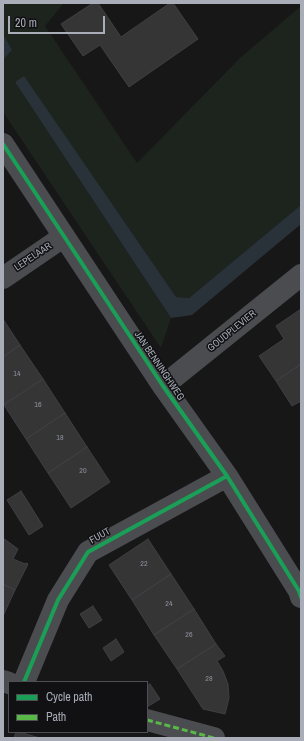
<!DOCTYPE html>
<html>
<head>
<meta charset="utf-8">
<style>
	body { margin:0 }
	#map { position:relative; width:304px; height:741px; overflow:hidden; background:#171717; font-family:"Archivo Narrow",sans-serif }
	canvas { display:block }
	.frame { position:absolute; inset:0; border:4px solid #a8adb8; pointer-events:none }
	.legend { position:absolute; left:8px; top:681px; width:140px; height:52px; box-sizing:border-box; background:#111113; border:1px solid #4d4f55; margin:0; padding:5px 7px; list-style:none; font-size:12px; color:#a8adb8 }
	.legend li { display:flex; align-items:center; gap:8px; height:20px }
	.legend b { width:20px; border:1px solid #4d4f55 }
	.scale { position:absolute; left:8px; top:16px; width:97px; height:18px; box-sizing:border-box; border:2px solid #a8adb8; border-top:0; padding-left:5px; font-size:12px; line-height:14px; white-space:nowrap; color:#a8adb8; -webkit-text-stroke:3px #111113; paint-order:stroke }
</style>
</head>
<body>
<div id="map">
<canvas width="304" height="741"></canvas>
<div class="frame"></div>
<ul class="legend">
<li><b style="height:5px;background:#1a9f57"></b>Cycle path</li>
<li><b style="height:5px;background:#58b947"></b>Path</li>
</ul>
<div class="scale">20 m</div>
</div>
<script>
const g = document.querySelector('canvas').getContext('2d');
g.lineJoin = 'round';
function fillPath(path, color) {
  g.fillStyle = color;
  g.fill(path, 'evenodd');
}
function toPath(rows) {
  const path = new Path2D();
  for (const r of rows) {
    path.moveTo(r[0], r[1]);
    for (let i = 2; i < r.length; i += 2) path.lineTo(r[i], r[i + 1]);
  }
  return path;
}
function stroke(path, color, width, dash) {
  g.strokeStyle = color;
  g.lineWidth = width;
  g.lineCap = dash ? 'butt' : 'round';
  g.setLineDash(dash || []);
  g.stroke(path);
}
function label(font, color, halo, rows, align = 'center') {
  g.font = font + ' "Archivo Narrow",sans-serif';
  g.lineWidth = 3;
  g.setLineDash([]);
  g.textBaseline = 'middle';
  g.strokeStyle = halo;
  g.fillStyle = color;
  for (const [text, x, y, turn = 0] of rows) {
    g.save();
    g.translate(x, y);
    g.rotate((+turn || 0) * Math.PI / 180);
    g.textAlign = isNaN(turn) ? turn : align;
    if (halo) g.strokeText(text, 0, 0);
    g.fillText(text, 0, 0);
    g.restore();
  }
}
fillPath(toPath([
	[3,3,64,3,45,26,137,163,240,58,301,6,301,205,189,298,176,297,24,77,15,82,171,318,161,348,3,112,3,60,12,50,3,34]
]), '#1d241e');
fillPath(toPath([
	[3,34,12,50,3,60],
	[24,76,176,297,189,298,301,205,301,224,192,315,171,318,15,82]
]), '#2a3239');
const building = toPath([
	[93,3,98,3,121,37,170,3,173,3,198,39,129,87,100,45,83,56,61,24,93,3],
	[301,309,301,364,276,381,259,356,284,339,276,326,301,309],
	[3,319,20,345,3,357,3,319],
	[20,345,43,379,3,405,3,357,20,345],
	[301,364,301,401,292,406,276,381,301,364],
	[43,379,65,413,26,439,4,405,43,379],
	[65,413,87,447,48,473,26,439,65,413],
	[87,447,110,482,71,508,48,473,87,447],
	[21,491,43,526,29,535,7,500,21,491],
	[3,538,18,549,13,559,25,564,26,563,28,564,15,590,3,584,3,538],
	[148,539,171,574,132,600,109,565,148,539],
	[171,574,194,609,154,635,132,600,171,574],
	[3,584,15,590,3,616,3,584],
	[93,606,102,620,89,628,80,614,93,606],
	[194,609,216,644,177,669,154,635,194,609],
	[116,639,124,652,111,661,103,648,116,639],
	[216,644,225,656,217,661,223,671,228,684,229,698,225,714,203,709,177,669,216,644],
	[150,684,160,699,147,707,147,686,150,684],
	[16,732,19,732,40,738,14,738,16,732]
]);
fillPath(building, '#353536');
stroke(building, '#3f4043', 1);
stroke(toPath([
	[3,144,163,386,227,476,299,591,301,597],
	[3,278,63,237],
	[163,386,301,275],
	[3,681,9,683],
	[24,682,58,600,88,552,227,476],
	[147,720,214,738]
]), '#4b4c50', 22);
stroke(toPath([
	[147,720,214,738]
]), '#58b947', 3, [6, 3]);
stroke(toPath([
	[3,144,163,386,227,476,299,591,301,597],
	[24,682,58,600,88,552,227,476]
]), '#1a9f57', 4);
label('8px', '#8b8f98', null, [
	["14",17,374],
	["16",38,405],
	["18",60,438],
	["20",83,471],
	["22",144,564],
	["24",169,604],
	["26",189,635],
	["28",209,679]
]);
label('10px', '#a8adb8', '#111113', [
	["LEPELAAR",33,257,-34],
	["GOUDPLEVIER",232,331,-39],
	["JAN BENNINGHWEG",159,366,56],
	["FUUT",100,536,-29]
]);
</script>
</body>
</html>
